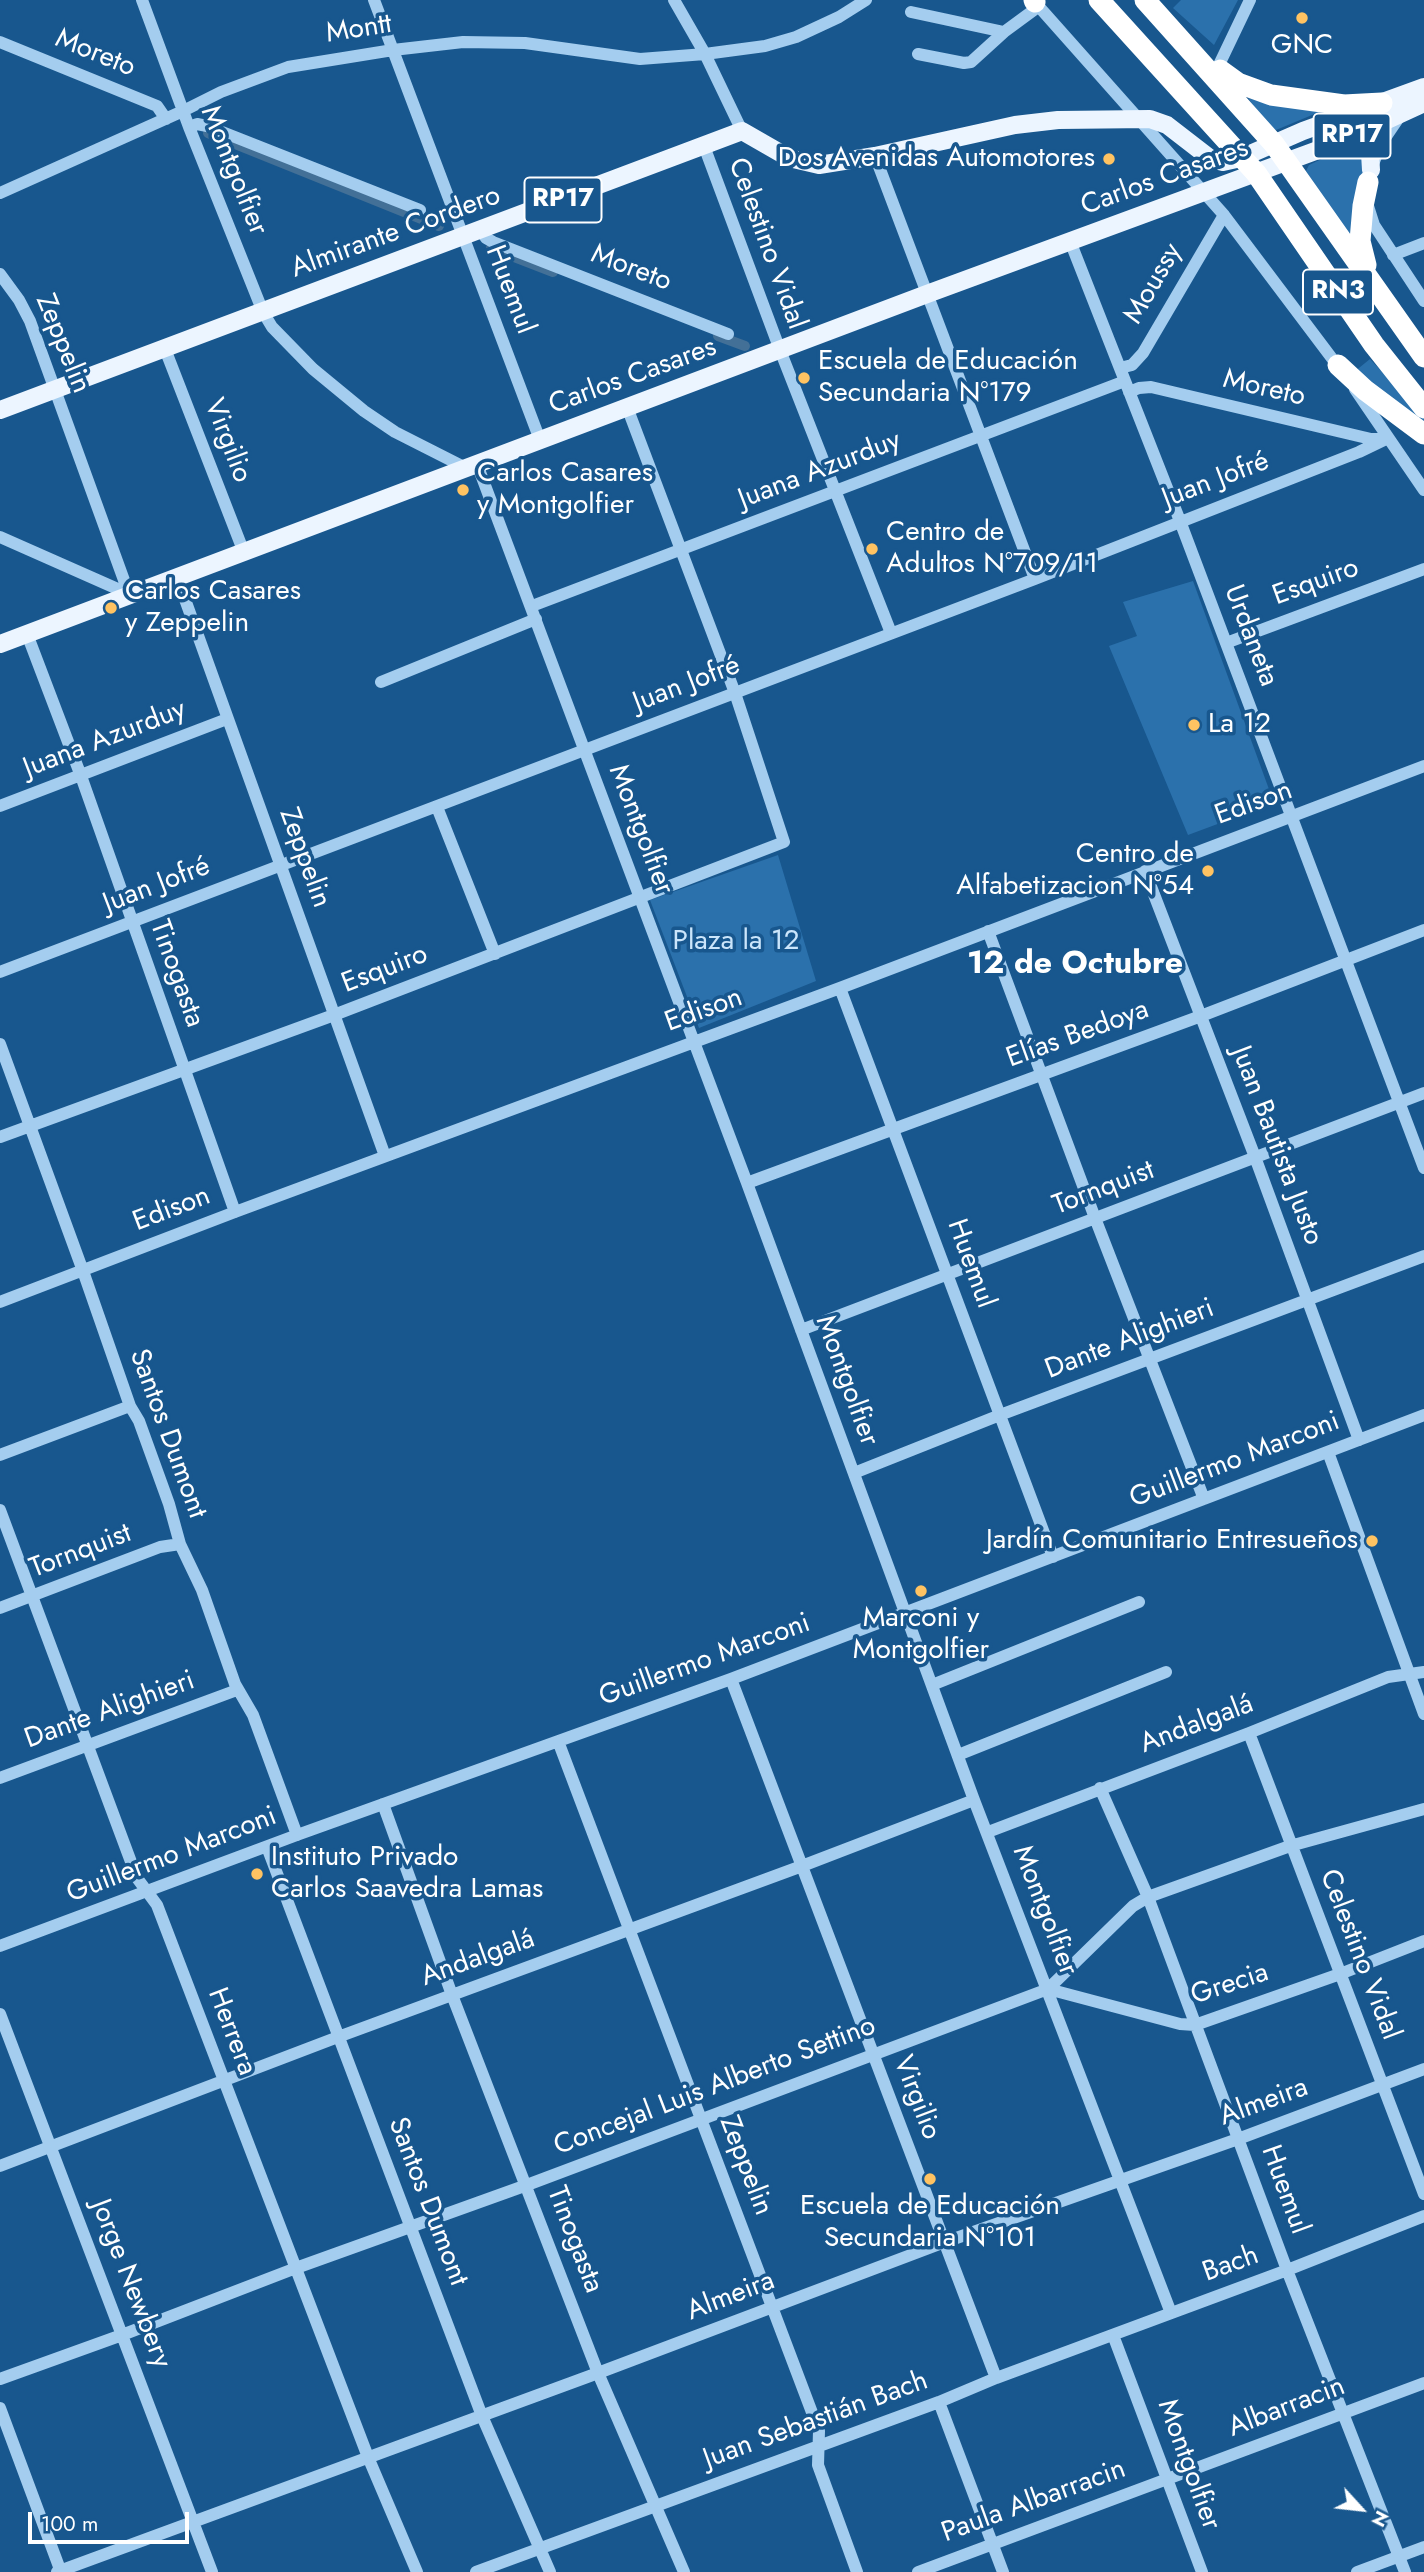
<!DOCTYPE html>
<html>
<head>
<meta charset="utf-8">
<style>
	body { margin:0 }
	#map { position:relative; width:1424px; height:2572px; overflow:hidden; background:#18578e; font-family:Jost,sans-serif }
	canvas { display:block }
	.north { position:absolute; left:1326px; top:2474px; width:70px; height:70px; -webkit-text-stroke:5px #18578e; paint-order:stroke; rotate:117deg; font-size:19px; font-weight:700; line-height:28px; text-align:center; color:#fff }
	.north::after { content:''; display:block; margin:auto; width:24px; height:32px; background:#fff; clip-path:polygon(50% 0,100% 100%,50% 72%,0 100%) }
	.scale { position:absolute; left:28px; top:2512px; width:161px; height:32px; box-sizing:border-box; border:4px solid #fff; border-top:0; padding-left:9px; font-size:21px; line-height:24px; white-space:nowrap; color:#fff; -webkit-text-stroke:5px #18578e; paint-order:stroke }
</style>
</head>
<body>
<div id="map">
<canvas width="1424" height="2572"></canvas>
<div class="north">N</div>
<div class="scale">100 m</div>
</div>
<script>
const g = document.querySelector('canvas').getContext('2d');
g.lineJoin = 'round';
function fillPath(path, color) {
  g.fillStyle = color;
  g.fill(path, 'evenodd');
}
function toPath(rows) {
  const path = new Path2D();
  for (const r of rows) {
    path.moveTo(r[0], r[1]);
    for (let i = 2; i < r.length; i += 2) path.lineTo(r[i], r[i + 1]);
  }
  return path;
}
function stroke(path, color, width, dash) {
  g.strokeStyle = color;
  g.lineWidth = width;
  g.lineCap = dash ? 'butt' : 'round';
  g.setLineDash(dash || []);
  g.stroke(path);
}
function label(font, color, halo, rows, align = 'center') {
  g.font = font + ' Jost,sans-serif';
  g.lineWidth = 7;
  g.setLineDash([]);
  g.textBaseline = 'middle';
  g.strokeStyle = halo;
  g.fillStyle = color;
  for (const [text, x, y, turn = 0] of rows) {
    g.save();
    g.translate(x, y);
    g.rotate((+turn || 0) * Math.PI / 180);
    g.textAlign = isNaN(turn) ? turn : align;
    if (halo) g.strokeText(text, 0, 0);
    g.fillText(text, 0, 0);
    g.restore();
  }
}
fillPath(toPath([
	[1181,0,1238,0,1214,45,1173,8],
	[1248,98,1268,104,1324,110,1276,130,1268,127],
	[1357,142,1366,160,1353,241,1306,171,1309,165],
	[1370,359,1418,410,1424,419,1424,426,1354,372],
	[1193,581,1274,803,1188,835,1109,646,1137,636,1123,602],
	[778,855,816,981,699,1028,650,900]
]), '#2b71ac');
stroke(toPath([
	[208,133,439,226],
	[491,248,553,272],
	[718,336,745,346]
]), '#437097', 10);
stroke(toPath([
	[142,0,189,127,263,312,272,327,313,369,364,411,395,432,466,468],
	[374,0,540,440],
	[674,0,705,54,742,131],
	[1033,0,1224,215,1340,369],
	[911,12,1004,32],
	[0,42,157,106,166,119],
	[918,54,964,63,971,62,1004,32,1038,7],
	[1217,69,1250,0],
	[189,127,197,124,207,126,420,210],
	[704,146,780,350,891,633],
	[875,156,1035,579],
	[1373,164,1381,144,1400,116],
	[0,193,183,111,221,92,288,67,393,50,463,42,525,43,640,59,705,54,765,46,796,37,839,17,866,0],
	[1368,206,1374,225,1424,301],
	[481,231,486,238,493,242,728,334],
	[1070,241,1180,521,1424,1168],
	[1393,255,1424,243],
	[0,274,19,300,30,321,129,594],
	[165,349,243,550],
	[1120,368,1132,365,1143,353,1224,215],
	[1355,389,1424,490],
	[1129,392,1139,388,1151,387,1371,439,1381,439],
	[477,464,747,1183,974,1800,1171,2313],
	[0,537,129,594],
	[177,577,385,1156],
	[532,606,1125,381],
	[27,634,81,776,235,1212],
	[1226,643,1424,569],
	[381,682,536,619],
	[0,806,227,719],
	[437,807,495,954],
	[1145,871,1255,1157,1359,1440],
	[988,931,1095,1218,1204,1499],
	[0,972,1035,579,1359,452,1388,438],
	[840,988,1053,1557],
	[0,1044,83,1271,130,1406,139,1421,169,1504,180,1544,202,1590,235,1684,253,1715,297,1835],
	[0,1137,334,1015,784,842,735,693,627,407],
	[747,1183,1201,1016,1424,930],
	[0,1302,235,1212,840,988,1424,766],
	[801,1330,1424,1093],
	[1328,1452,1424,1714],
	[0,1455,130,1406],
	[854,1473,1000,1415,1424,1256],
	[0,1510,137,1878,157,1905,368,2457,417,2572],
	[0,1608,160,1547,180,1544],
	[731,1679,996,2378],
	[932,1685,1139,1602],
	[1249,1733,1424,2194],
	[558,1741,819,2431,818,2465,857,2572],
	[958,1755,1166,1672],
	[0,1778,237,1690],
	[1100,1788,1148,1897,1287,2270,1405,2572],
	[383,1804,452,1995,598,2373,684,2572],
	[988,1832,1249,1733,1388,1677,1424,1672],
	[267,1847,482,2416,550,2572],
	[0,1946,297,1835,731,1679,1424,1415],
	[1048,1989,1180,2024,1195,2025,1340,1974,1424,1941],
	[0,2014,212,2572],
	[0,2166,338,2037,802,1866,974,1800],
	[1113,2335,1202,2572],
	[0,2379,122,2335,296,2268,527,2185,1048,1989,1133,1906,1148,1897,1290,1846,1424,1809],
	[939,2402,1003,2572],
	[0,2408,61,2572],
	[57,2572,598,2373,945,2242,1238,2139,1424,2069],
	[476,2572,939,2402,996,2378,1287,2270,1424,2216],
	[918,2572,1424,2383],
	[1357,2572,1424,2547]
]), '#a4cdef', 12);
stroke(toPath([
	[1350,125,1359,132,1365,140,1370,153,1371,170],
	[0,410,742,131,789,158,819,165,875,156,1015,125,1058,120,1150,119,1167,125,1211,159,1223,162,1241,158,1303,131,1424,87],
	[0,644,927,294,1337,143,1424,103]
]), '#ecf5ff', 18);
stroke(toPath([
	[1034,0,1035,2],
	[1099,0,1256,173,1374,345,1424,408],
	[1145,0,1274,144,1424,357],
	[1220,70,1238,83,1271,95,1344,105,1382,103],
	[1366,265,1360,241,1363,206,1368,182],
	[1338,365,1365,390,1424,434]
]), '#fff', 21);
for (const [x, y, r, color] of [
	[1302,18,7,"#ffc362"],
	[1109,159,7,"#ffc362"],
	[804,378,7,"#ffc362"],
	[463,490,7,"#ffc362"],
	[872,549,7,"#ffc362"],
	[111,608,7,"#ffc362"],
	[1194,725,7,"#ffc362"],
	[1208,871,7,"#ffc362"],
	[1372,1541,7,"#ffc362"],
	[921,1591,7,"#ffc362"],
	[257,1874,7,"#ffc362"],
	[930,2179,7,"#ffc362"]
]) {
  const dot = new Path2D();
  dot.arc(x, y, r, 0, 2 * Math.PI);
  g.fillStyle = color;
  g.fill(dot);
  stroke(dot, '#18578e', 2.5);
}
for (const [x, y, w] of [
	[1352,136,77],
	[563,200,77],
	[1338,292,70]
]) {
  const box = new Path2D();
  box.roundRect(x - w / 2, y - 22.5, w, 45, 5);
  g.fillStyle = '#18578e';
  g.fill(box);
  stroke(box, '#fff', 2);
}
label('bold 26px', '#fff', null, [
	["RP17",1352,136],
	["RP17",563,200],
	["RN3",1338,292]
]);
label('28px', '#fff', '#18578e', [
	["Montt",359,30,-9],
	["Moreto",95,54,22],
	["Montgolfier",233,171,68],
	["Carlos Casares",1165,178,-20],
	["Almirante Cordero",396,233,-20],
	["Celestino Vidal",766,244,70],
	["Moreto",631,269,21],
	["Moussy",1154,284,-60],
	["Huemul",509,290,69],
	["Zeppelin",62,344,68],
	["Carlos Casares",633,377,-20],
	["Moreto",1264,389,13],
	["Virgilio",227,441,69],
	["Juana Azurduy",820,471,-21],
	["Juan Jofré",1216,481,-21],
	["Esquiro",1316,583,-20],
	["Urdaneta",1250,636,69],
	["Juan Jofré",687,685,-21],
	["Juana Azurduy",105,740,-21],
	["Edison",1254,804,-20],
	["Montgolfier",640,830,69],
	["Zeppelin",304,858,70],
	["Juan Jofré",157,886,-21],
	["Esquiro",385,970,-21],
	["Tinogasta",176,974,70],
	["Edison",704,1011,-20],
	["Elías Bedoya",1078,1035,-20],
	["Juan Bautista Justo",1276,1146,69],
	["Tornquist",1104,1189,-21],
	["Edison",172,1210,-21],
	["Huemul",970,1264,70],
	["Dante Alighieri",1130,1340,-21],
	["Montgolfier",846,1381,70],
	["Santos Dumont",167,1434,70],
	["Guillermo Marconi",1235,1461,-21],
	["Tornquist",81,1552,-21],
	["Guillermo Marconi",705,1661,-20],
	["Dante Alighieri",110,1711,-20],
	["Andalgalá",1197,1725,-21],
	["Guillermo Marconi",172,1856,-21],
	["Montgolfier",1044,1911,69],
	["Celestino Vidal",1359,1955,69],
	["Andalgalá",478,1959,-20],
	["Grecia",1230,1985,-18],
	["Herrera",231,2032,69],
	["Concejal Luis Alberto Settino",715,2087,-21],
	["Virgilio",916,2098,69],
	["Almeira",1264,2103,-20],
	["Zeppelin",745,2166,69],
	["Huemul",1284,2190,70],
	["Santos Dumont",427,2202,69],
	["Tinogasta",574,2240,69],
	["Bach",1231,2265,-20],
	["Jorge Newbery",130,2284,69],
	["Almeira",731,2297,-21],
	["Albarracin",1287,2408,-21],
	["Juan Sebastián Bach",816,2421,-20],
	["Montgolfier",1188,2465,70],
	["Paula Albarracin",1034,2502,-20]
]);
label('28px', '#fff', '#18578e', [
	["GNC",1302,46,"center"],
	["Dos Avenidas Automotores",1095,159,"right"],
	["Escuela de Educación",818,362],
	["Secundaria Nº179",818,394],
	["Carlos Casares",477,474],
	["y Montgolfier",477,506],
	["Centro de",886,533],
	["Adultos Nº709/11",886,565],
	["Carlos Casares",125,592],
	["y Zeppelin",125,624],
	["La 12",1208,725],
	["Centro de",1194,855,"right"],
	["Alfabetizacion Nº54",1194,887,"right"],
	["Jardín Comunitario Entresueños",1358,1541,"right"],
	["Marconi y",921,1619,"center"],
	["Montgolfier",921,1651,"center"],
	["Instituto Privado",271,1858],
	["Carlos Saavedra Lamas",271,1890],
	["Escuela de Educación",930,2207,"center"],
	["Secundaria Nº101",930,2239,"center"]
], 'left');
label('28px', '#cbe5fb', '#18578e', [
	["Plaza la 12",736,942]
]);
label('bold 32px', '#fff', '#18578e', [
	["12 de Octubre",1075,965]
]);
</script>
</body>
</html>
